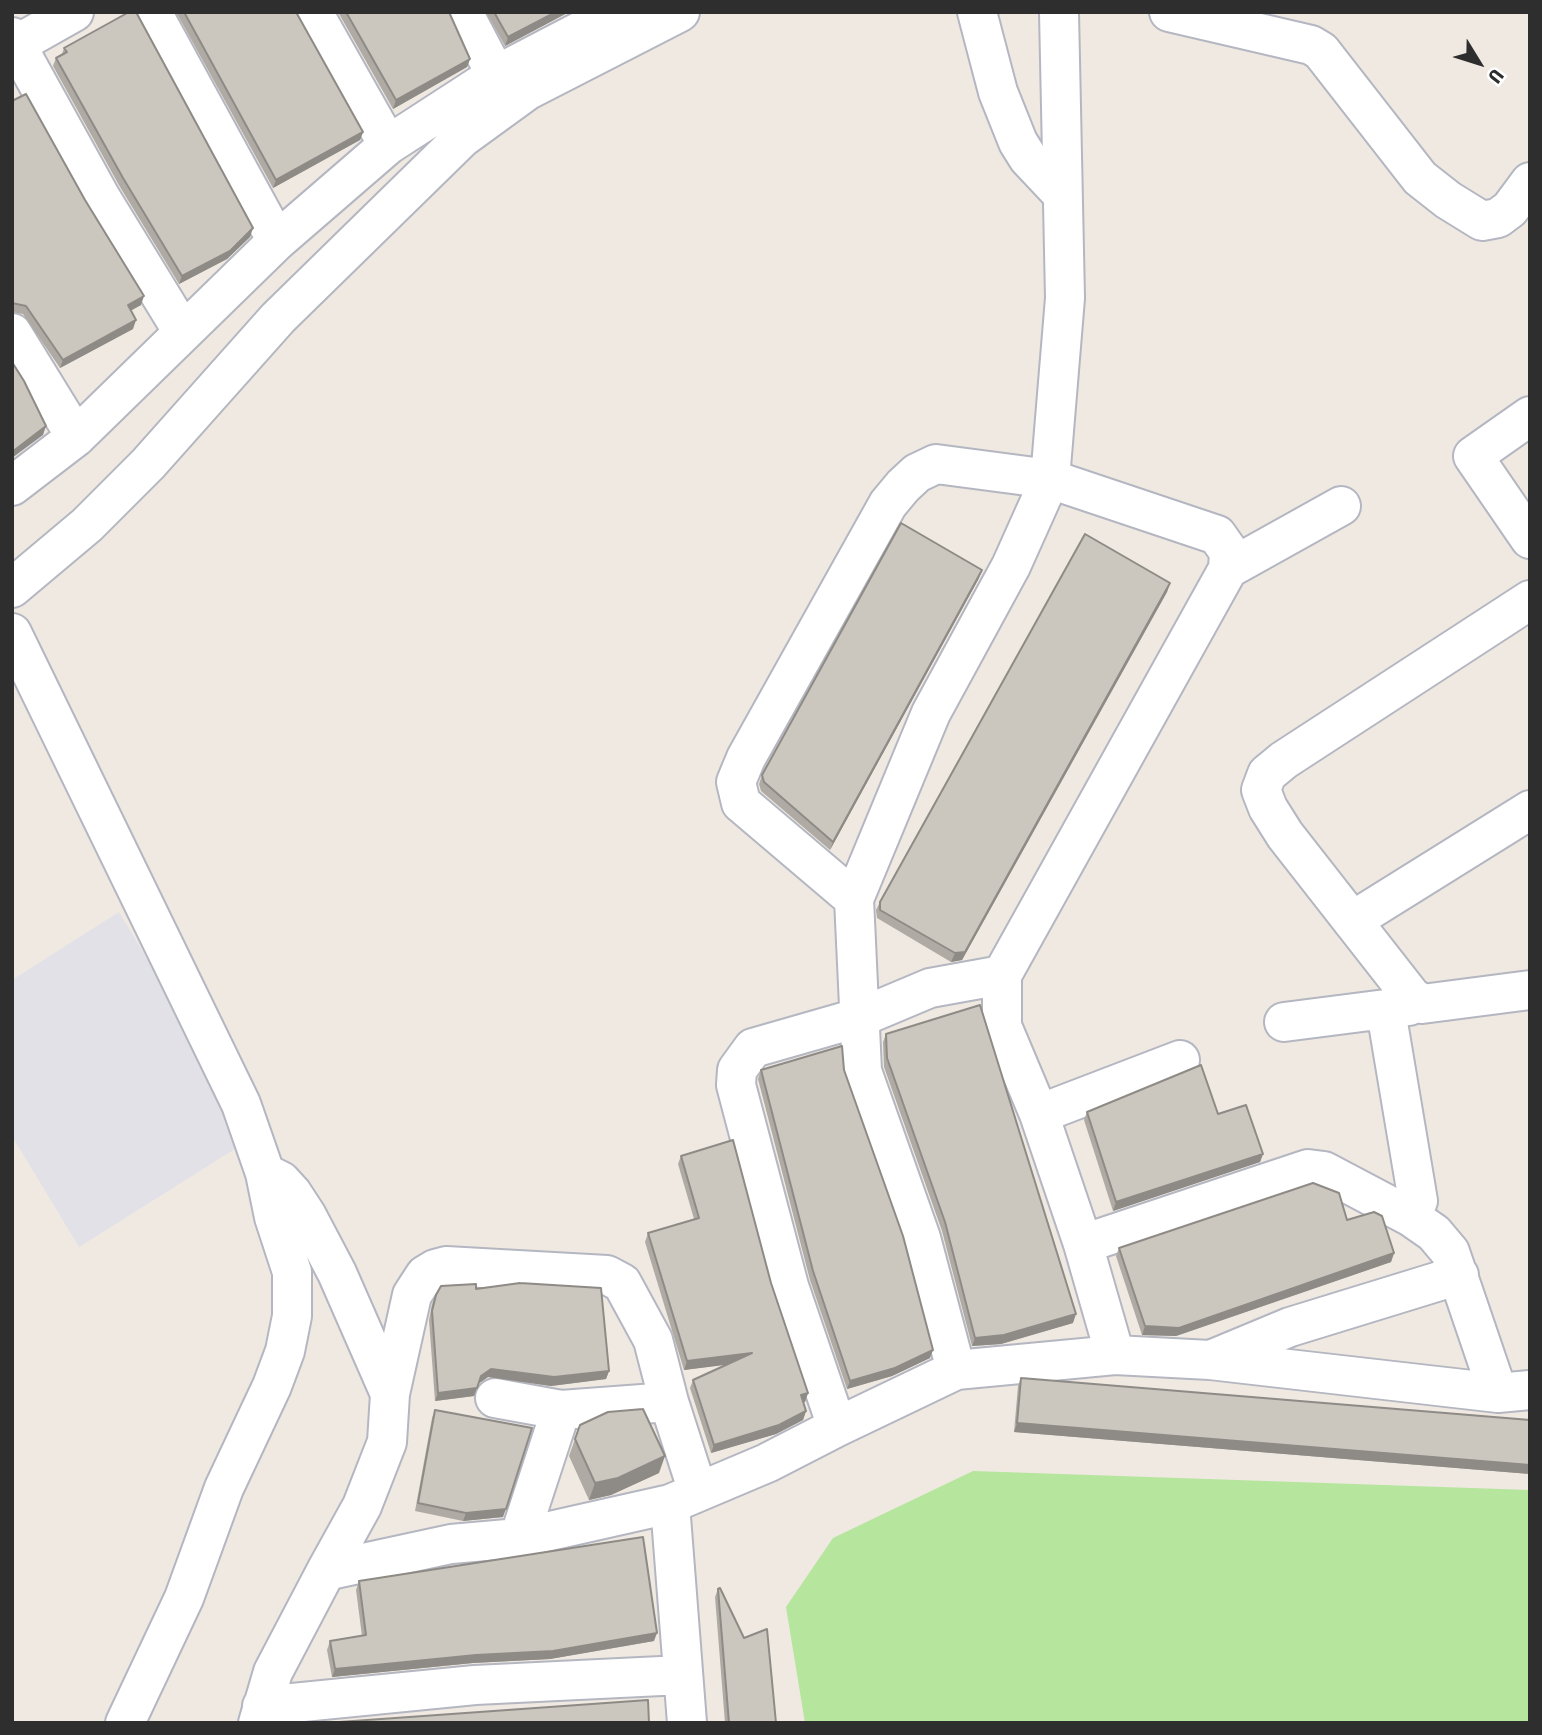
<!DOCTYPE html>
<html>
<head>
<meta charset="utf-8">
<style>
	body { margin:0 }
	#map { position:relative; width:1542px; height:1735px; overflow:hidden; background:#efe9e1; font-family:"Fira Sans Condensed",sans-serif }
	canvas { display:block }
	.frame { position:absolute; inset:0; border:14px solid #2e2e2e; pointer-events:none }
	.north { position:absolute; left:1444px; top:28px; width:70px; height:70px; -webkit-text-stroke:5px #fff; paint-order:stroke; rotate:128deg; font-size:19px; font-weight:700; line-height:28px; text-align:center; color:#2e2e2e }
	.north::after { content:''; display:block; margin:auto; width:24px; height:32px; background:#2e2e2e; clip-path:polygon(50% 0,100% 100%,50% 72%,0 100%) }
</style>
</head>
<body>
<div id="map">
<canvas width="1542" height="1735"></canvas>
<div class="frame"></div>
<div class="north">U</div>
</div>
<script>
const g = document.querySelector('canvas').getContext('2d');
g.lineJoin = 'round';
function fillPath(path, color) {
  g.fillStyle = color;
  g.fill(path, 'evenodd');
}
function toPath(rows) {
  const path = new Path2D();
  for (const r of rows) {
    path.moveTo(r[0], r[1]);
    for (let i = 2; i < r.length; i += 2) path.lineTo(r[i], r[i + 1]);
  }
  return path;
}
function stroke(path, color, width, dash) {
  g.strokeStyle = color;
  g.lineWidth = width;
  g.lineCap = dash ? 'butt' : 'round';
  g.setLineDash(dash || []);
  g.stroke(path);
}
fillPath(toPath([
	[119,912,254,1137,79,1247,12,1136,12,980]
]), '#e3e1e8');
fillPath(toPath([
	[973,1471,1530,1490,1530,1723,805,1723,786,1607,833,1538]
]), '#b6e59e');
const minor = toPath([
	[152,12,277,241],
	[313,12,388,145],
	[463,12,496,75],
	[977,12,998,92,1018,142,1028,158,1060,192],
	[1059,12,1065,298,1050,479,1011,566,931,713,854,899,862,1071,921,1238,956,1370,1115,1355,1210,1360,1498,1393,1530,1390],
	[1169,12,1311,45,1321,51,1420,178,1448,200,1482,221,1498,218,1510,209,1530,182],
	[12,37,101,198,183,332],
	[12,47,74,12],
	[12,333,76,437],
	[1530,416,1473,456,1530,539],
	[12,486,76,437,277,241,388,145,496,75,617,12],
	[1228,569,1341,506],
	[12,588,87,525,148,464,278,318,462,138,528,90,680,12],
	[1530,600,1284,760,1267,774,1261,790,1268,808,1285,835,1411,996,1422,1004,1530,990],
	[12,633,241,1104,265,1173,281,1181,292,1193,307,1216,337,1273,390,1394,387,1442,362,1506,326,1571],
	[854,899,741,803,736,782,746,758,888,504,903,486,917,473,936,464,1050,479,1217,535,1229,552,1228,569,1002,975,930,988,861,1017,753,1048,737,1070,736,1085,789,1286,837,1427,956,1370],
	[1352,921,1530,810],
	[1002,975,1002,1026,1039,1114,1083,1244,1115,1355],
	[1386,1011,1418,1201],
	[1284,1022,1409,1006],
	[1039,1114,1180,1060],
	[1083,1244,1308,1169,1324,1171,1411,1217,1434,1233,1450,1252,1498,1393],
	[1213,1359,1290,1327,1459,1275],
	[390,1394,412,1295,425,1275,435,1269,446,1266,607,1275,622,1283,653,1340,669,1402,698,1492],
	[495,1398,561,1410],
	[670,1504,687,1723],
	[519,1538,561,1410,669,1402],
	[262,1706,475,1685,682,1675],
	[125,1723,184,1598,224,1488,272,1386,285,1351,292,1316,292,1272,274,1217,265,1173],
	[258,1723,273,1672,326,1571,451,1544,519,1538,670,1504,767,1463,837,1427]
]);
stroke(minor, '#b4b7c1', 42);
stroke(minor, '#fff', 38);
fillPath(toPath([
	[176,12,296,12,363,132,360,140,273,188],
	[338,12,449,12,470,59,467,67,393,109],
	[486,12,569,12,505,46],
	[64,48,250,237,227,259,179,284,120,187,53,66,56,58,62,54],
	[12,101,141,305,131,310,133,329,60,368,23,314,12,312],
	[979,578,830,850,761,791,759,784,762,775],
	[1170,583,1167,592,962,960,951,962,877,918,876,910,880,902],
	[886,1034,1073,1323,1001,1344,972,1346,942,1231,884,1067,883,1042],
	[761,1070,844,1070,930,1358,892,1376,847,1389,810,1280,758,1079],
	[1087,1112,1218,1114,1263,1154,1260,1162,1113,1211,1084,1120],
	[681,1156,771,1283,808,1393,805,1402,803,1402,806,1411,803,1420,776,1434,711,1453,690,1388,693,1380,728,1364,684,1370,645,1242,648,1233,694,1219,678,1164],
	[1347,1220,1394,1253,1391,1262,1176,1336,1142,1335,1116,1256,1119,1248],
	[476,1289,609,1371,606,1379,551,1386,488,1377,478,1384,474,1396,435,1401,429,1320,432,1304,436,1295],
	[1021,1378,1530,1420,1530,1474,1014,1432,1018,1386],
	[435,1410,503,1517,463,1521,415,1511,432,1418],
	[580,1425,659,1473,611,1495,589,1500,569,1456],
	[359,1581,654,1641,550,1659,473,1663,332,1677,327,1650,330,1641,362,1636,356,1590],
	[718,1589,776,1723,725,1723,715,1597]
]), '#afaba4');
fillPath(toPath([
	[556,12,569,12,505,46,508,37],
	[470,59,467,67,393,109,396,100],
	[363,132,360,140,273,188,276,180],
	[253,228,250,237,227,259,179,284,182,276],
	[144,296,141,305,125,314,128,305],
	[136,320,133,329,60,368,63,360],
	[46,426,43,435,12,458,12,452],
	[982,570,979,578,830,850,833,842],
	[1170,583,1167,592,962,960,951,962,955,953],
	[1263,1154,1260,1162,1113,1211,1116,1202],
	[1394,1253,1391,1262,1176,1336,1142,1335,1145,1326],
	[1076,1314,1073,1323,1001,1344,972,1346,975,1338],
	[933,1350,930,1358,892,1376,847,1389,850,1381],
	[752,1353,749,1362,684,1370,687,1361],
	[491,1369,609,1371,606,1379,551,1386,488,1377,478,1384,481,1376],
	[477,1388,474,1396,435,1401,438,1393],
	[808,1393,805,1402,798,1404,801,1395],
	[806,1411,803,1420,776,1434,711,1453,714,1445],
	[1017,1423,1530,1465,1530,1474,1014,1432],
	[665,1456,659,1473,611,1495,589,1500,595,1483],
	[506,1509,503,1517,463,1521,466,1513],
	[657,1633,654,1641,550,1659,473,1663,332,1677,335,1669]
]), '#8e8b86');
const building = toPath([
	[129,12,136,12,253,228,230,251,182,276,123,178,56,58,67,52,64,48,129,12],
	[184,12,296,12,363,132,276,180,184,12],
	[346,12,449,12,470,59,396,100,346,12],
	[494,12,556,12,508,37,494,12],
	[26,94,85,200,144,296,128,305,136,320,63,360,26,306,12,303,12,101,26,94],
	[12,362,24,381,46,426,12,452,12,362],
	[901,523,982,570,833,842,764,782,762,775,901,523],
	[1085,534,1170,583,965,952,955,953,880,910,880,902,1085,534],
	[980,1005,1076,1314,1004,1335,975,1338,945,1222,887,1058,886,1034,980,1005],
	[842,1046,844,1070,903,1236,933,1350,895,1368,850,1381,813,1271,761,1070,842,1046],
	[1201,1065,1218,1114,1246,1105,1263,1154,1116,1202,1087,1112,1201,1065],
	[733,1140,771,1283,808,1393,801,1395,806,1411,779,1425,714,1445,693,1380,752,1353,687,1361,648,1233,699,1218,681,1156,733,1140],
	[1313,1183,1339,1193,1347,1220,1374,1212,1382,1216,1394,1253,1179,1328,1145,1326,1119,1248,1313,1183],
	[520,1283,601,1288,609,1371,554,1377,491,1369,481,1376,477,1388,438,1393,432,1311,436,1295,441,1286,476,1284,476,1289,520,1283],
	[1021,1378,1530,1420,1530,1465,1017,1423,1021,1378],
	[643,1409,665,1456,618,1478,595,1483,575,1439,580,1425,608,1412,643,1409],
	[435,1410,532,1428,506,1509,466,1513,418,1503,435,1410],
	[643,1537,657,1633,553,1651,476,1655,335,1669,330,1641,366,1635,359,1581,643,1537],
	[720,1588,744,1638,767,1629,776,1723,729,1723,718,1589,720,1588],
	[648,1700,649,1723,325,1723,648,1700]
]);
fillPath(building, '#cbc7bf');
stroke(building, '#8e8b86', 2);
</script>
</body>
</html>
